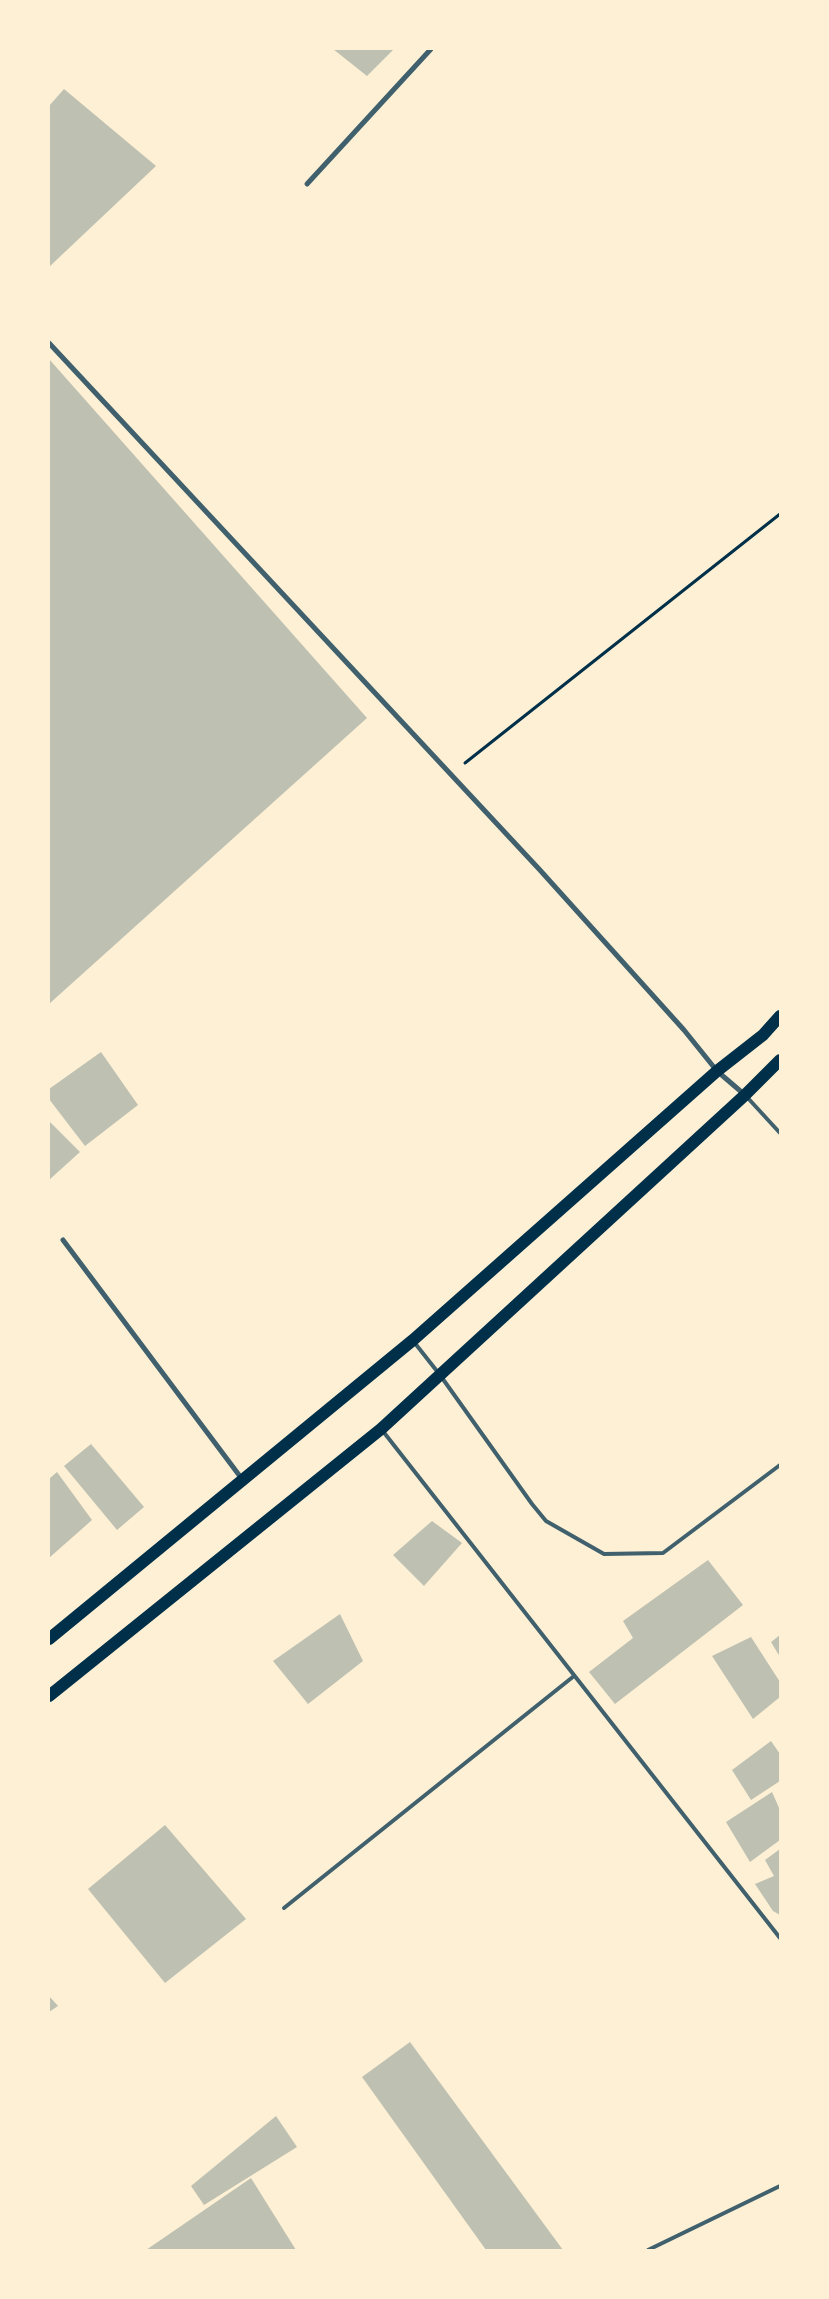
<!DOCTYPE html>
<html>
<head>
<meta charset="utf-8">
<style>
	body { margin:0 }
	#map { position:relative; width:829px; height:2299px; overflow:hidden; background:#fdf0d5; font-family:Lato,sans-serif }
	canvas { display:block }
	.frame { position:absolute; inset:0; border:50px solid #fdf0d5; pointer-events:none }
</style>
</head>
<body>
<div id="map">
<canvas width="829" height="2299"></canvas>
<div class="frame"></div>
</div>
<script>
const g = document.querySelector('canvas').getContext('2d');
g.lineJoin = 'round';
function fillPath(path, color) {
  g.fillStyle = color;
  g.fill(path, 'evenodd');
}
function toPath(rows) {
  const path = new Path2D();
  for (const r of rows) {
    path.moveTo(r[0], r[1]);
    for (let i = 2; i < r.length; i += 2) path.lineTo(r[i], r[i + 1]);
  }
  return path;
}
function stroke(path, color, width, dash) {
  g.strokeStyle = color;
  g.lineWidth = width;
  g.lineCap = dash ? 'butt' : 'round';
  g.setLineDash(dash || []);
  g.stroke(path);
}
fillPath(toPath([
	[333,49,394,49,367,76],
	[64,89,156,166,49,267,49,106],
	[49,359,367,718,49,1004],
	[101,1052,138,1105,85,1146,49,1099,49,1089],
	[49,1121,80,1152,49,1180],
	[91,1444,144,1507,117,1530,64,1466],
	[57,1472,92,1520,49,1558,49,1479],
	[432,1521,462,1543,424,1586,393,1555],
	[708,1560,743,1605,615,1704,589,1672,633,1638,623,1621],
	[340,1614,363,1661,308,1704,273,1661],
	[780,1635,780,1657,771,1642],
	[751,1637,780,1682,780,1697,753,1719,712,1656],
	[771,1741,780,1754,780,1781,751,1800,732,1770],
	[772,1792,780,1810,780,1840,750,1862,726,1822],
	[165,1825,246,1919,165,1983,88,1889],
	[780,1849,780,1915,773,1911,755,1884,774,1876,765,1860],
	[49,1996,58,2006,49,2012],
	[410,2042,563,2250,486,2250,362,2077],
	[276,2116,297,2147,204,2205,191,2186],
	[251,2178,296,2250,146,2250]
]), '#bec0b2');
stroke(toPath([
	[465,763,780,514]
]), '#003049', 3);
stroke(toPath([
	[746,1096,780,1133],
	[414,1342,440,1375,532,1504,546,1521,604,1554,663,1553,780,1465],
	[382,1430,780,1938],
	[284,1908,574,1676],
	[648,2250,780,2186]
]), '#3f606c', 4);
stroke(toPath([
	[307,184,431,49],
	[49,343,539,869,684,1030,717,1071,745,1095],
	[63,1240,242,1479]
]), '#3f606c', 5);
stroke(toPath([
	[49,1639,413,1340,717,1071,763,1035,780,1016],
	[49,1696,381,1429,745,1095,780,1060]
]), '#003049', 12);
</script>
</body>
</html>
